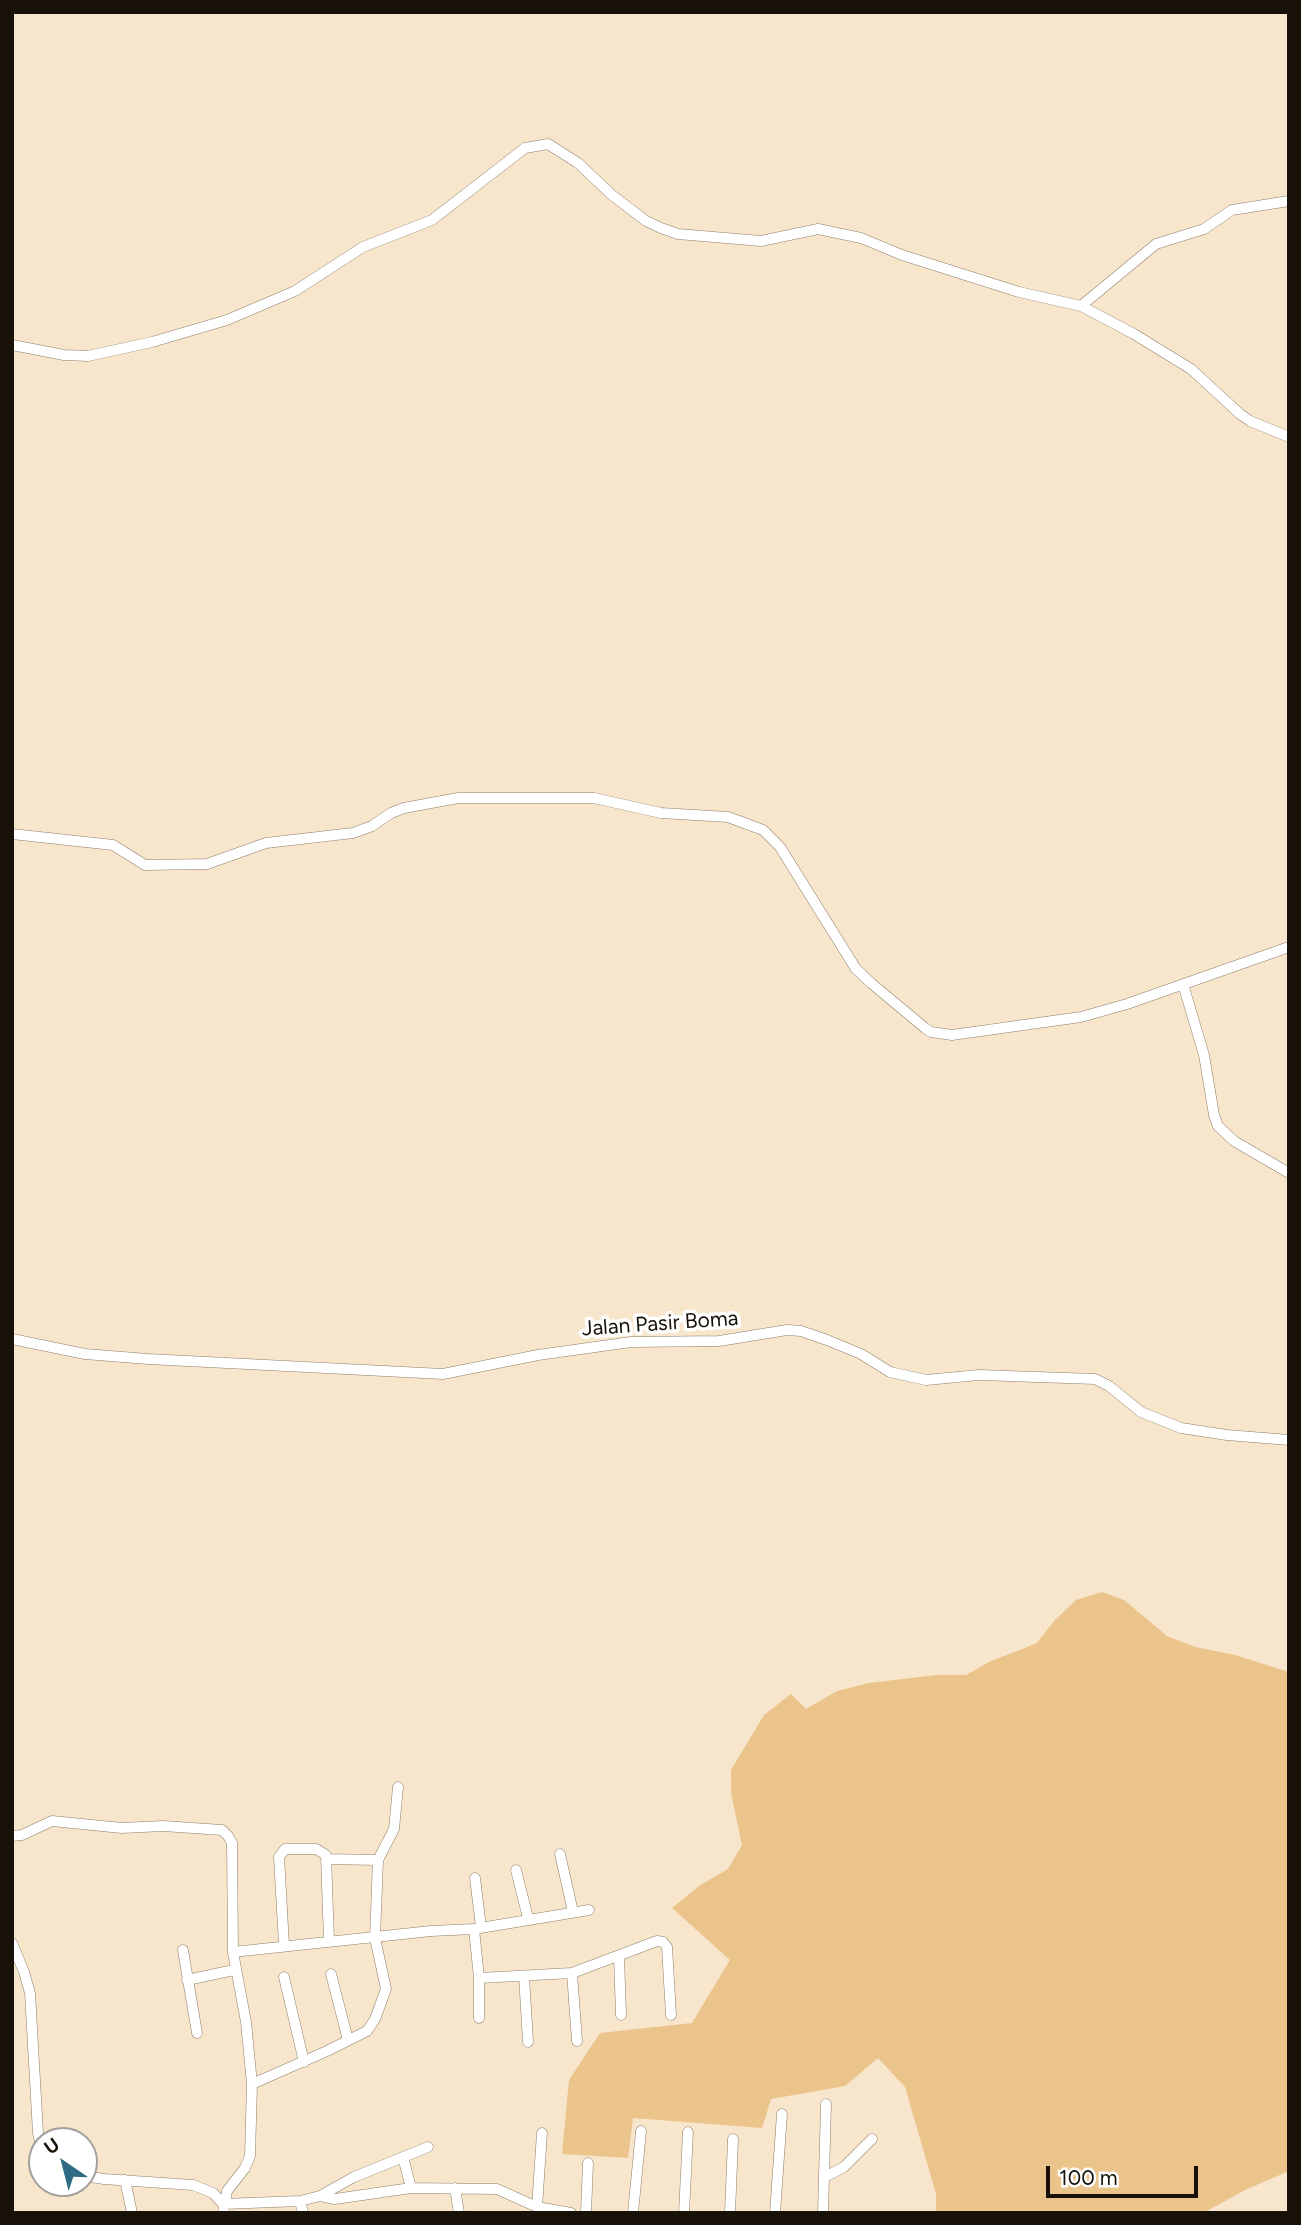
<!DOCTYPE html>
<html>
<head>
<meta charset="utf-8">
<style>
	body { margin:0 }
	#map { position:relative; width:1301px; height:2225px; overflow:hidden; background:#f7e5cc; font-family:Figtree,sans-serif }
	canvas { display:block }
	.frame { position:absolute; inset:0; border:14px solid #171108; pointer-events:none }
	.north { position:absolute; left:28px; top:2127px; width:70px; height:70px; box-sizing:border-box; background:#fff; border:2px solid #a2a09c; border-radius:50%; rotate:325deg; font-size:19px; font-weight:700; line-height:28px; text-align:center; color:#171108 }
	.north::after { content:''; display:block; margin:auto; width:24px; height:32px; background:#2f6b82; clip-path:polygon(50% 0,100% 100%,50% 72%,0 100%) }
	.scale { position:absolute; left:1046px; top:2166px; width:152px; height:32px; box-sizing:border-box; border:4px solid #171108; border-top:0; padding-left:9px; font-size:21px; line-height:24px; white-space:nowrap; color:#171108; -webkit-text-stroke:5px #fff; paint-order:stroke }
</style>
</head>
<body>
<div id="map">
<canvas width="1301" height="2225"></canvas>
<div class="frame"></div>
<div class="north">U</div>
<div class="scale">100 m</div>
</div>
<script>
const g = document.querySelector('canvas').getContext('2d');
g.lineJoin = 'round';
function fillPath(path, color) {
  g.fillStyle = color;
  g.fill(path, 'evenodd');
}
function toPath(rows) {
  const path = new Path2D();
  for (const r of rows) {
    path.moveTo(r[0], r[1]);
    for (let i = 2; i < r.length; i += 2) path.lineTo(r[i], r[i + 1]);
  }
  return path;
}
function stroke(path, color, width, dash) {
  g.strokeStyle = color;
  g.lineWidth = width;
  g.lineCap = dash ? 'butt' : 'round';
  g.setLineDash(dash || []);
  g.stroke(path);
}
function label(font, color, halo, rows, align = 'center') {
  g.font = font + ' Figtree,sans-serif';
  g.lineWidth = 7;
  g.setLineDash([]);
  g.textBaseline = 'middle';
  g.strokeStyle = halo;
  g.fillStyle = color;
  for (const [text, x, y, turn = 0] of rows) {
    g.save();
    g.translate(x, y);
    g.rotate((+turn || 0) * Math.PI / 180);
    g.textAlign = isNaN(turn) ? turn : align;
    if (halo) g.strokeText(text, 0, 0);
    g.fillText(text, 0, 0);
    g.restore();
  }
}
fillPath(toPath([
	[1102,1592,1124,1600,1167,1636,1195,1647,1235,1655,1289,1672,1289,2171,1245,2190,1203,2213,936,2213,936,2194,905,2087,878,2058,845,2086,771,2099,762,2128,633,2118,628,2158,562,2154,569,2080,600,2033,692,2023,730,1960,672,1908,699,1886,728,1869,742,1845,731,1793,731,1770,764,1715,791,1694,806,1709,837,1691,869,1683,937,1675,966,1675,989,1662,1037,1643,1054,1621,1076,1600]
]), '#ebc48b');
const street = toPath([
	[1081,306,1156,244,1204,229,1232,210,1289,201],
	[12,345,64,355,88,356,152,342,227,320,295,291,363,247,432,220,525,148,548,144,578,163,612,195,646,221,661,228,678,234,761,241,818,229,861,238,902,255,1019,292,1081,306,1134,334,1191,369,1240,414,1250,421,1289,437],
	[12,834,113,845,145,865,207,864,266,843,353,833,372,826,391,813,404,808,458,798,594,798,661,813,728,817,763,830,780,847,856,969,871,983,925,1028,931,1032,952,1035,1081,1017,1127,1004,1289,947],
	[1183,984,1204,1055,1214,1115,1218,1126,1234,1141,1289,1173],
	[12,1339,85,1354,148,1359,443,1374,538,1355,631,1342,719,1341,787,1330,801,1331,827,1340,861,1354,890,1372,926,1380,979,1375,1095,1379,1109,1386,1141,1412,1181,1428,1227,1435,1289,1440],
	[12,1836,22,1835,52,1821,122,1828,163,1826,222,1830,228,1836,232,1843,233,1952,246,2022,252,2084,250,2156,245,2168,227,2191,223,2213],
	[560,1854,573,1912],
	[327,1859,378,1860],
	[516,1870,528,1918],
	[475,1878,481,1927],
	[474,1929,479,1978,572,1973,657,1941,663,1942,667,1947,671,2015],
	[12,1943,24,1972,30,1993,38,2133,42,2151],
	[284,1945,279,1857,285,1849,316,1849,326,1855,329,1941],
	[183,1950,197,2033],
	[233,1952,431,1931,474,1929,589,1910],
	[619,1956,621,2015],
	[572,1973,577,2041],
	[331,1974,348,2040],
	[524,1976,528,2042],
	[284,1977,304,2062],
	[479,1978,479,2018],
	[187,1980,234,1970],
	[252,2084,327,2051,367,2031,375,2019,386,1989,375,1938,378,1860,394,1829,398,1787],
	[403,2157,411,2188],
	[84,2176,104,2179,193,2185,213,2193,223,2204,300,2201,320,2196,354,2177,428,2147],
	[825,2177,844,2167,872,2139],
	[125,2180,132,2213],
	[455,2188,459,2213],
	[320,2196,335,2199,411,2188,497,2189,537,2207,571,2213],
	[300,2201,303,2213],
	[537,2207,542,2133],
	[586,2213,588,2163],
	[633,2213,641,2131],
	[684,2213,688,2132],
	[730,2213,733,2139],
	[775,2213,782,2114],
	[823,2213,826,2104]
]);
stroke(street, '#8e7e67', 11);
stroke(street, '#fff', 10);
label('21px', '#171108', '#fff', [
	["Jalan Pasir Boma",660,1324,-4]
]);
</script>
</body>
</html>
